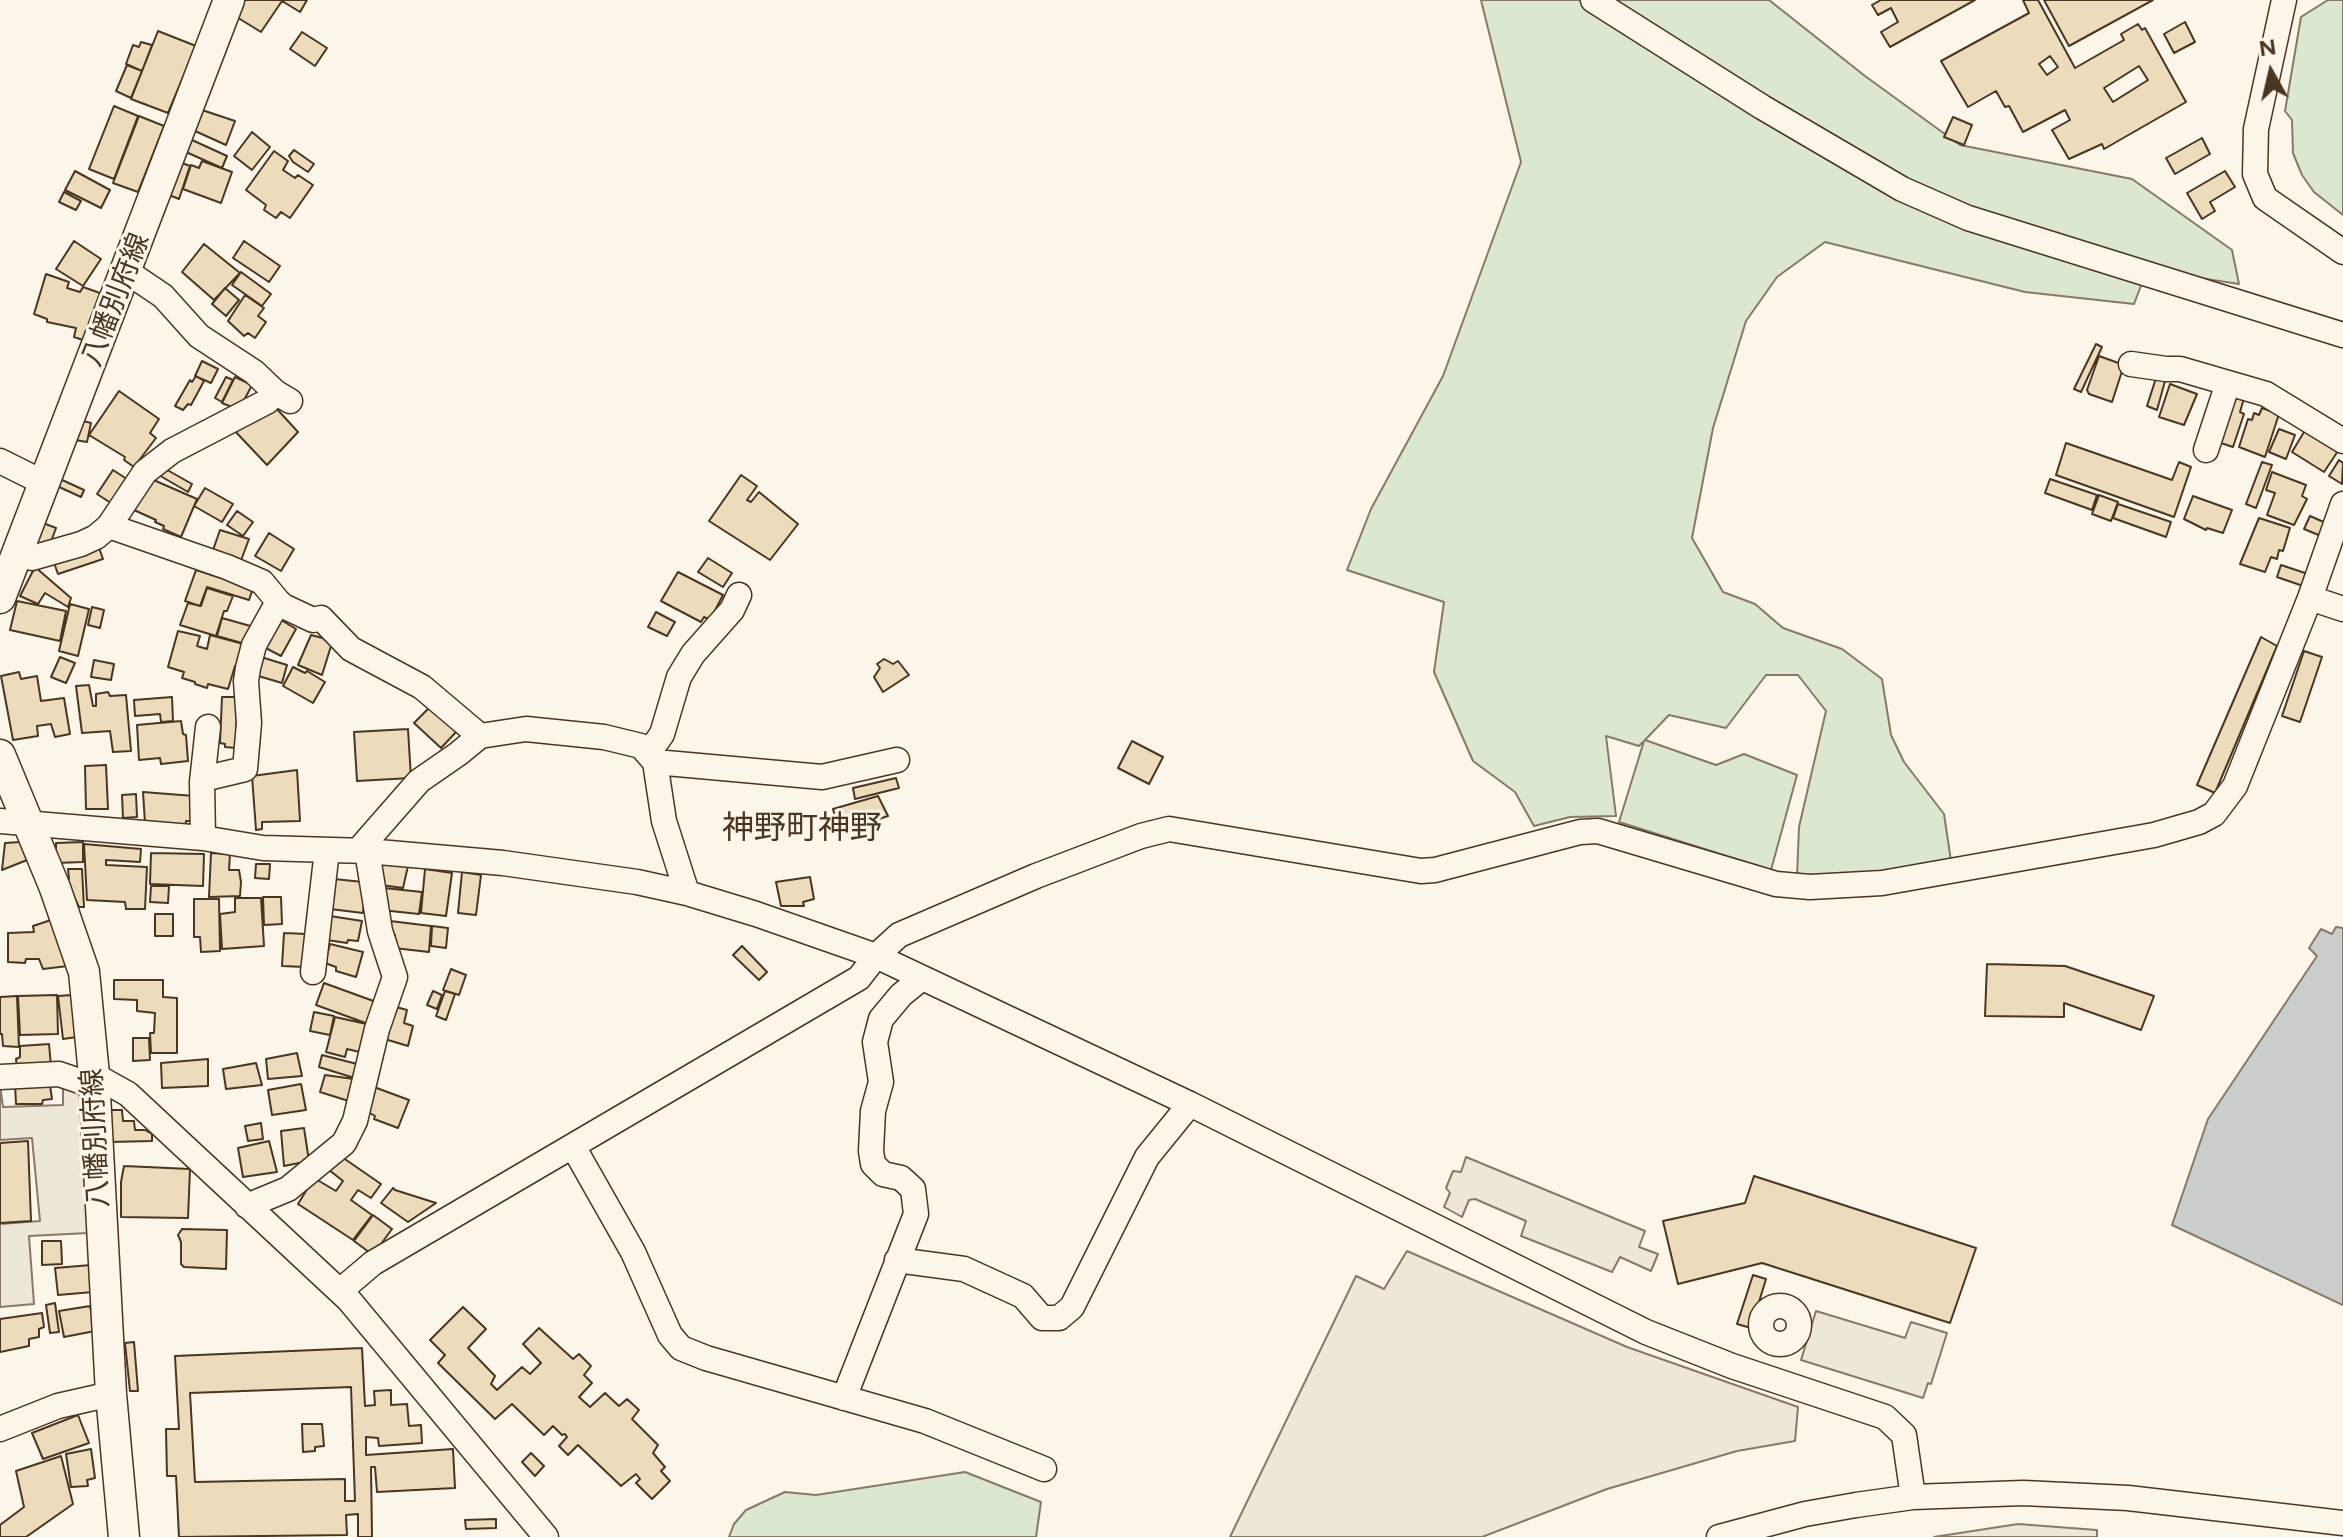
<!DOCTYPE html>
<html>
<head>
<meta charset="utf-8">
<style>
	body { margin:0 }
	#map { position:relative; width:2343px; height:1537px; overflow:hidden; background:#fbf6e9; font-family:Figtree,sans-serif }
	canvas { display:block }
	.north { position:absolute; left:2231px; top:32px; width:80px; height:80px; -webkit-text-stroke:6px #fbf6e9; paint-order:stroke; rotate:352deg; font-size:22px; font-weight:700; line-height:32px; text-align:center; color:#4a3520 }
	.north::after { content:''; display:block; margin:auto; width:28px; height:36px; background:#4a3520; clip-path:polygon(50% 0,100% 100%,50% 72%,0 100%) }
</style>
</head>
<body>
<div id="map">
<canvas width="2343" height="1537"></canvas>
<div class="north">N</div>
</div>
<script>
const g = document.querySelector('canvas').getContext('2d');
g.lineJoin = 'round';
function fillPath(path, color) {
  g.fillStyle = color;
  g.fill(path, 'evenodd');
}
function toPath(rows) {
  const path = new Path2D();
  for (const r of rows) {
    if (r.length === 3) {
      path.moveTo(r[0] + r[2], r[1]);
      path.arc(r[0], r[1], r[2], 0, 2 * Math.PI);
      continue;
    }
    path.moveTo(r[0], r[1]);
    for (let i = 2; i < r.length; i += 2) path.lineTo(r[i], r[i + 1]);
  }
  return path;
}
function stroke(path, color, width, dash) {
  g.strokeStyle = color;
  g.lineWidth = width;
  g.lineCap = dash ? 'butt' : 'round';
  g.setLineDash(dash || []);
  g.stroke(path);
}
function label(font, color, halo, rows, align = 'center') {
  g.font = font + ' Figtree,"Noto Sans JP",sans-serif';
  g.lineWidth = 6;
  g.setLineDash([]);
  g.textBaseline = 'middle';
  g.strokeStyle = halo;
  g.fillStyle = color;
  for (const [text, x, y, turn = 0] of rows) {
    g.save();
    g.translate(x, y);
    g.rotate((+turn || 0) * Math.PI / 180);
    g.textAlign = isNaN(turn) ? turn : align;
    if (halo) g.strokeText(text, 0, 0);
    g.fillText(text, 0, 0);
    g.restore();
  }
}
const green = toPath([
	[1481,0,1769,0,1865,76,1960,145,2132,179,2232,250,2239,284,2147,270,2134,304,2025,292,1825,242,1777,277,1746,321,1713,428,1692,538,1723,592,1755,604,1783,628,1842,649,1882,679,1891,735,1904,762,1944,814,1951,861,1903,870,1797,877,1799,827,1826,711,1798,675,1766,675,1726,728,1669,715,1645,740,1716,765,1744,754,1797,775,1771,870,1619,822,1644,741,1639,746,1606,736,1616,816,1570,817,1534,826,1515,792,1473,761,1434,672,1444,602,1347,570,1371,509,1443,376,1521,162,1481,0],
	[2328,0,2343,0,2343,215,2314,192,2302,175,2293,153,2292,120,2285,111,2301,17,2328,0],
	[965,1472,1041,1502,1036,1537,729,1537,734,1524,746,1510,785,1492,816,1495,965,1472]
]);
fillPath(green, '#dce7d0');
stroke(green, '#887966', 2);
const parking = toPath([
	[63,1082,81,1089,88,1233,29,1236,34,1304,0,1307,0,1224,40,1221,32,1138,0,1140,0,1085,3,1107,63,1105,63,1082],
	[1466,1157,1645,1231,1639,1247,1658,1254,1651,1271,1620,1257,1612,1272,1521,1236,1526,1221,1475,1199,1469,1200,1462,1217,1444,1207,1450,1193,1446,1188,1453,1171,1461,1172,1466,1157],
	[1407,1251,1627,1347,1798,1407,1795,1441,1737,1451,1607,1489,1482,1537,1230,1537,1356,1276,1384,1289,1407,1251],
	[1816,1311,1905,1338,1911,1322,1947,1333,1931,1384,1928,1383,1923,1398,1801,1360,1816,1311],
	[2018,1524,2097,1530,2097,1537,1934,1537,2018,1524]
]);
fillPath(parking, '#ede7d9');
stroke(parking, '#887966', 2);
const water = toPath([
	[2336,927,2343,928,2343,1305,2172,1225,2208,1119,2317,956,2309,948,2321,929,2332,934,2336,927]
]);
fillPath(water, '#c9cecd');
stroke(water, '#887966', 2);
const building = toPath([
	[245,0,307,0,300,12,282,1,261,32,235,16,245,0],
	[1881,0,1975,0,1890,47,1881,32,1898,22,1891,8,1878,15,1872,5,1881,0],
	[2023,0,2038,0,2075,68,2124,40,2121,34,2138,24,2142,30,2145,28,2186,102,2104,149,2102,144,2069,159,2052,130,2070,120,2065,110,2023,132,2009,106,2005,107,1996,91,1968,107,1941,61,2029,13,2023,0],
	[2050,56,2058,67,2047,75,2039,64,2050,56],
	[2139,66,2148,80,2113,102,2104,88,2139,66],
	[2044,0,2153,0,2069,46,2044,0],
	[2185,22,2195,42,2174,53,2164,34,2185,22],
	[158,31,196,46,168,113,131,99,158,31],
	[302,32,327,48,315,66,290,49,302,32],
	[141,42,152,45,142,71,126,64,133,45,139,47,141,42],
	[127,65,142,71,131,98,116,91,127,65],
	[114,106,138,116,114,179,89,169,114,106],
	[202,110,235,121,226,145,195,131,202,110],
	[139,116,164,126,138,192,113,183,139,116],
	[1953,117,1972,125,1964,145,1944,137,1953,117],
	[252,132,270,147,252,170,234,156,252,132],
	[2202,138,2210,154,2175,174,2166,158,2202,138],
	[192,140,227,156,222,168,186,152,192,140],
	[294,150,314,164,308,172,293,162,289,156,294,150],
	[274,151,288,161,283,170,295,178,298,175,313,185,290,218,281,212,276,218,264,210,266,205,246,190,274,151],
	[202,161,232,172,221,203,183,189,191,165,199,168,202,161],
	[182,163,190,166,179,199,169,195,182,163],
	[75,171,110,190,101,208,65,190,75,171],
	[2225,171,2235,187,2210,202,2215,211,2202,219,2187,193,2225,171],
	[64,192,81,201,76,210,59,202,64,192],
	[74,241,101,259,83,286,56,269,74,241],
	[244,241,280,266,269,282,233,258,244,241],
	[204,244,240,273,214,300,182,272,204,244],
	[241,272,271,294,262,306,232,285,241,272],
	[46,274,69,282,67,288,80,292,83,287,100,293,83,340,74,337,76,328,47,322,47,319,34,314,46,274],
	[225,288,239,300,226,316,212,304,225,288],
	[245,295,264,308,258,316,266,322,255,338,248,333,244,336,228,321,245,295],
	[2096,344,2102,347,2081,392,2074,389,2096,344],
	[2099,356,2124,365,2112,402,2089,394,2087,390,2099,356],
	[202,361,218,369,211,383,195,376,202,361],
	[196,376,204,381,191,405,188,404,183,410,175,406,190,380,192,382,196,376],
	[226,377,233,380,222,402,215,398,226,377],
	[235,377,252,385,239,410,222,403,235,377],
	[2156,378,2165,381,2157,410,2147,406,2156,378],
	[2170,384,2197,394,2184,425,2159,417,2170,384],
	[119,391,159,419,150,433,156,438,134,467,124,460,125,457,89,435,119,391],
	[2234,395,2244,398,2240,412,2244,414,2233,447,2215,441,2234,395],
	[276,408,298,432,267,465,233,429,276,408],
	[2262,408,2279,414,2265,457,2239,447,2248,419,2252,420,2254,413,2259,415,2262,408],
	[79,420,91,423,87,442,75,440,79,420],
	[2307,427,2340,448,2324,472,2292,452,2307,427],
	[2279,429,2295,435,2286,459,2269,452,2279,429],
	[2066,443,2172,480,2179,462,2191,467,2174,517,2056,475,2066,443],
	[2339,460,2343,463,2342,484,2329,476,2339,460],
	[2262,462,2272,465,2256,508,2246,504,2262,462],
	[162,467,192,484,188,492,157,474,162,467],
	[113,470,130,481,114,505,97,494,113,470],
	[2272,472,2306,485,2302,496,2307,499,2294,525,2267,515,2275,493,2266,490,2272,472],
	[741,475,757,486,747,500,751,502,759,492,798,524,770,560,709,521,741,475],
	[149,478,197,499,181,537,163,529,164,526,155,522,156,520,134,510,149,478],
	[60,479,84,490,81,497,57,486,60,479],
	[2050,479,2097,495,2092,510,2045,493,2050,479],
	[205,488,233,504,222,522,194,506,205,488],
	[2099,495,2118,502,2111,521,2092,514,2099,495],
	[2193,496,2232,510,2223,533,2207,528,2206,530,2184,519,2193,496],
	[2118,504,2171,522,2166,537,2113,518,2118,504],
	[237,511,253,522,243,536,227,525,237,511],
	[2310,516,2326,523,2321,536,2304,529,2310,516],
	[2259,518,2290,528,2283,551,2279,550,2277,559,2271,557,2265,572,2240,564,2259,518],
	[43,523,56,528,49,547,32,549,43,523],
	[220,530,249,539,240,563,212,553,220,530],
	[269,533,294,549,281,571,255,556,269,533],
	[98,545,103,559,58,574,53,560,98,545],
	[708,558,732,573,723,587,698,572,708,558],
	[2281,565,2308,574,2303,586,2277,577,2281,565],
	[35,567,71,598,68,607,45,593,38,604,20,596,35,567],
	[196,570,253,588,249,600,207,587,200,606,185,601,196,570],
	[678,572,723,595,710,620,704,617,701,622,661,601,678,572],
	[207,588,233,596,227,611,224,611,216,636,180,625,188,603,201,606,207,588],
	[17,601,66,611,60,641,10,630,17,601],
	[70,604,89,609,78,656,59,651,70,604],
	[92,607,104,610,100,628,88,625,92,607],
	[656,612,675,622,667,636,648,627,656,612],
	[276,617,296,629,281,656,260,645,276,617],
	[222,618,254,627,249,645,217,636,222,618],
	[178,631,200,636,197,646,207,649,210,635,247,645,241,667,235,666,228,689,208,684,207,688,195,684,195,682,182,678,184,672,168,667,178,631],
	[311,635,326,639,331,646,322,675,298,665,311,635],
	[2261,637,2277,646,2215,793,2197,785,2261,637],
	[2304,651,2322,657,2300,722,2282,716,2304,651],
	[60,657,75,663,66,683,51,677,60,657],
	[261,657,287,665,282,683,255,675,261,657],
	[884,659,893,664,898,661,909,675,883,692,874,677,880,668,877,664,884,659],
	[94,660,114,664,111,680,91,677,94,660],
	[293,667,305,673,307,671,325,682,313,703,283,686,293,667],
	[19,672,21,679,37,676,41,701,64,698,70,734,55,737,51,724,37,726,38,736,13,740,1,676,19,672],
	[89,685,93,706,96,706,96,694,108,692,110,696,126,695,131,751,113,752,110,731,82,733,76,686,89,685],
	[172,697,173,721,161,722,160,714,135,716,134,700,172,697],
	[222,697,237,697,236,748,225,747,225,744,220,743,222,697],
	[431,706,457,731,441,748,414,723,431,706],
	[181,721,183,734,186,735,188,761,161,764,160,758,139,760,137,725,181,721],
	[408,729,411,778,357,781,354,732,408,729],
	[1132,741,1163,757,1149,784,1118,768,1132,741],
	[106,765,108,809,86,809,85,766,106,765],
	[297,770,300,821,262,822,262,829,256,830,252,776,297,770],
	[896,778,899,788,855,799,853,788,896,778],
	[143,792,194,796,194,821,186,821,185,827,145,823,143,792],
	[136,794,137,817,123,818,122,795,136,794],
	[878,796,888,816,839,832,833,809,878,796],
	[20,842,27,860,2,870,5,843,20,842],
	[83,842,83,862,56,863,56,843,83,842],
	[84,844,141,849,140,862,106,860,106,865,147,867,145,909,126,909,125,902,87,900,84,844],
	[151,853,204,854,203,886,150,884,151,853],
	[211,853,230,854,229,870,239,870,241,882,240,896,209,897,211,853],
	[378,862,408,866,403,888,381,885,378,862],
	[256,864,270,864,269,879,255,878,256,864],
	[68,869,82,869,84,907,79,907,66,880,69,879,68,869],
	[425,869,452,873,446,916,421,913,425,869],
	[462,872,481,875,476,915,458,913,462,872],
	[810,877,814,899,803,902,804,906,781,906,776,882,810,877],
	[334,879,363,882,365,895,363,913,330,909,334,879],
	[151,886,169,886,168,903,150,902,151,886],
	[384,888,422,892,419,914,381,910,384,888],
	[263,897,281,897,282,924,264,925,263,897],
	[235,898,261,898,264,946,222,949,220,914,235,912,235,898],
	[194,899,219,899,220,951,201,952,200,937,194,937,194,899],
	[155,914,173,914,173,936,155,936,155,914],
	[330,916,362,921,358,941,348,940,347,943,327,940,330,916],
	[54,919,68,966,43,969,39,959,26,959,25,963,8,962,8,933,34,932,33,926,54,919],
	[382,920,431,926,429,952,394,948,395,935,385,933,382,920],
	[432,926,448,928,446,948,431,946,432,926],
	[284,933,307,934,305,967,282,966,284,933],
	[330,944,363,952,356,977,336,971,336,967,325,963,330,944],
	[742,946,767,972,759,980,733,955,742,946],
	[1987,964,2065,966,2154,996,2141,1030,2064,1003,2064,1017,1985,1016,1987,964],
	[451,969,466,975,459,995,443,990,451,969],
	[114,980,163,980,163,997,177,998,177,1053,151,1053,150,1033,154,1033,155,1013,137,1011,137,1000,114,999,114,980],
	[324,983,379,1003,371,1025,316,1005,324,983],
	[433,991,442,995,437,1009,427,1005,433,991],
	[445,991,455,994,446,1020,436,1016,445,991],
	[57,995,58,1034,20,1035,18,996,57,995],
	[72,995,77,1037,63,1039,58,996,72,995],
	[17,996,19,1047,3,1046,2,1034,0,1034,0,997,17,996],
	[389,1005,407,1010,404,1023,413,1026,408,1046,378,1037,389,1005],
	[314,1012,334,1016,330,1035,310,1031,314,1012],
	[335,1017,371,1025,364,1053,347,1049,345,1057,326,1052,335,1017],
	[133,1038,149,1038,150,1060,133,1061,133,1038],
	[49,1044,51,1066,17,1069,16,1059,20,1057,20,1046,49,1044],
	[297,1053,302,1076,268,1079,266,1059,297,1053],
	[322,1055,365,1066,361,1080,319,1067,322,1055],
	[208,1059,208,1086,162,1088,161,1063,208,1059],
	[256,1063,262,1085,226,1089,223,1069,256,1063],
	[325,1075,361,1080,355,1103,320,1092,325,1075],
	[15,1084,50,1085,52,1099,43,1100,42,1104,16,1104,15,1084],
	[301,1084,306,1110,272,1115,268,1090,301,1084],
	[374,1087,409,1100,398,1128,374,1119,375,1116,366,1111,374,1087],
	[108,1110,122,1110,123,1121,134,1121,135,1130,145,1130,152,1134,152,1141,109,1142,108,1110],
	[261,1123,263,1139,248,1141,245,1126,261,1123],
	[304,1128,309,1161,284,1166,281,1131,304,1128],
	[28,1141,31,1221,0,1223,0,1143,28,1141],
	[269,1141,277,1172,243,1177,238,1148,269,1141],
	[339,1155,381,1184,371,1198,358,1190,351,1200,372,1215,353,1240,298,1204,314,1178,336,1191,343,1181,329,1170,339,1155],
	[124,1166,190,1169,188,1218,121,1217,121,1182,124,1166],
	[1754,1176,1976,1248,1950,1323,1762,1263,1678,1284,1663,1221,1745,1203,1754,1176],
	[393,1188,395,1190,436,1203,408,1222,381,1203,393,1188],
	[373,1215,392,1229,373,1255,354,1241,373,1215],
	[182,1229,227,1230,226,1269,184,1267,181,1264,181,1242,178,1235,182,1229],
	[42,1241,61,1241,62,1264,42,1265,42,1241],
	[91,1265,93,1292,58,1295,55,1268,91,1265],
	[1753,1275,1766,1279,1751,1328,1737,1324,1753,1275],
	[55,1303,59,1332,50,1333,46,1305,55,1303],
	[90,1306,95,1331,64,1337,59,1311,90,1306],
	[463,1307,486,1329,468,1348,495,1376,491,1384,497,1390,522,1367,530,1374,541,1363,523,1344,539,1328,573,1359,579,1354,591,1366,584,1375,592,1383,579,1397,590,1407,605,1393,619,1406,627,1399,639,1410,632,1419,658,1445,653,1453,665,1467,661,1471,670,1481,652,1499,636,1483,640,1479,636,1474,621,1486,578,1445,568,1455,559,1446,567,1437,565,1434,562,1435,553,1426,544,1435,512,1404,495,1419,438,1363,445,1355,430,1340,463,1307],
	[42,1313,44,1327,39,1329,39,1337,29,1339,29,1346,0,1352,0,1319,42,1313],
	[134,1342,138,1391,130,1391,125,1343,134,1342],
	[362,1348,365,1406,375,1405,374,1391,391,1390,391,1405,407,1404,409,1426,421,1425,422,1443,379,1446,378,1438,366,1437,366,1455,453,1449,455,1488,377,1492,375,1467,371,1467,372,1537,358,1537,358,1514,346,1515,347,1535,179,1537,176,1476,167,1476,166,1429,179,1429,175,1356,362,1348],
	[351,1387,355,1501,345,1501,345,1479,195,1482,190,1393,351,1387],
	[78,1415,89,1443,43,1459,32,1433,78,1415],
	[302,1424,322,1424,324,1446,315,1447,315,1451,303,1452,302,1424],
	[91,1449,95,1478,87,1480,88,1486,71,1487,66,1454,91,1449],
	[531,1453,544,1466,535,1476,522,1462,531,1453],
	[61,1456,73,1504,26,1537,0,1537,0,1525,24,1507,16,1471,61,1456],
	[496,1519,496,1528,466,1529,465,1520,496,1519]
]);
fillPath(building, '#ecdcbc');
stroke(building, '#4a3520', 2);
const minor = toPath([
	[1593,0,1762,107,1902,189,1968,218,2343,335],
	[2284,0,2256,129,2255,174,2265,198,2343,252],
	[126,271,163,296,199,336,254,372,275,392,290,401],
	[2131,364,2166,369,2180,369,2266,394,2343,441],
	[2206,450,2228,383],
	[0,461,46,484],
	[109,526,145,472,172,451,268,401,275,392],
	[17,554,32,558,81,544,96,537,109,526,227,567,262,582,281,605,313,620,321,618,351,649,422,687,480,736],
	[2310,598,2343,609],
	[648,754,662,734,679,677,693,654,732,610,739,595],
	[655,762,822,777,897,760],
	[203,779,245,769,249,723,246,681,248,668,254,645,274,609,280,603],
	[0,821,203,838,263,848,367,851,503,863,637,882,687,893,756,914,876,956,1190,1104,1646,1332,1732,1366,1885,1417,1904,1435,1913,1497],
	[203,838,202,782,208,727],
	[313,972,327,850],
	[94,1075,128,1094,349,1300,546,1537],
	[0,1077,59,1074,94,1086],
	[574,1148,633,1252,670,1335,681,1348,706,1358,925,1421,1044,1469],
	[247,1206,288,1189,344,1143,355,1121,377,1029,395,977,380,931,367,851,363,845,419,781,458,754,480,736,526,729,604,737,641,746,655,762,664,821,687,893],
	[897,1260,964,1269,1023,1296,1042,1318,1059,1318,1072,1307,1147,1157,1190,1104],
	[340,1291,373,1263,859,978,876,956,899,935,1036,876,1141,836,1169,829,1421,871,1435,870,1580,832,1598,831,1776,884,1810,887,1882,883,2154,835,2199,822,2214,814,2235,786,2310,598,2343,504],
	[1780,1325,19],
	[844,1398,916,1214,913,1189,901,1178,883,1174,873,1164,871,1151,873,1111,881,1082,875,1042,881,1019,901,995,922,978],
	[0,1429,58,1406,111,1394],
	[1719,1537,1805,1514,1856,1505,1913,1497,2023,1493,2128,1498,2343,1523]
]);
const major = toPath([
	[0,598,229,0],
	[0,755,55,888,84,972,94,1075,111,1394,124,1537]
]);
stroke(minor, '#4a3520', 27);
stroke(major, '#4a3520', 33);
stroke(minor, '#fbf6e9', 24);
stroke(major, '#fbf6e9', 30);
label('28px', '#4a3520', '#fbf6e9', [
	["八幡別府線",116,300,-69],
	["八幡別府線",96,1138,-93]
]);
label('32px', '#4a3520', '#fbf6e9', [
	["神野町神野",802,829]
]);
</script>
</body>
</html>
